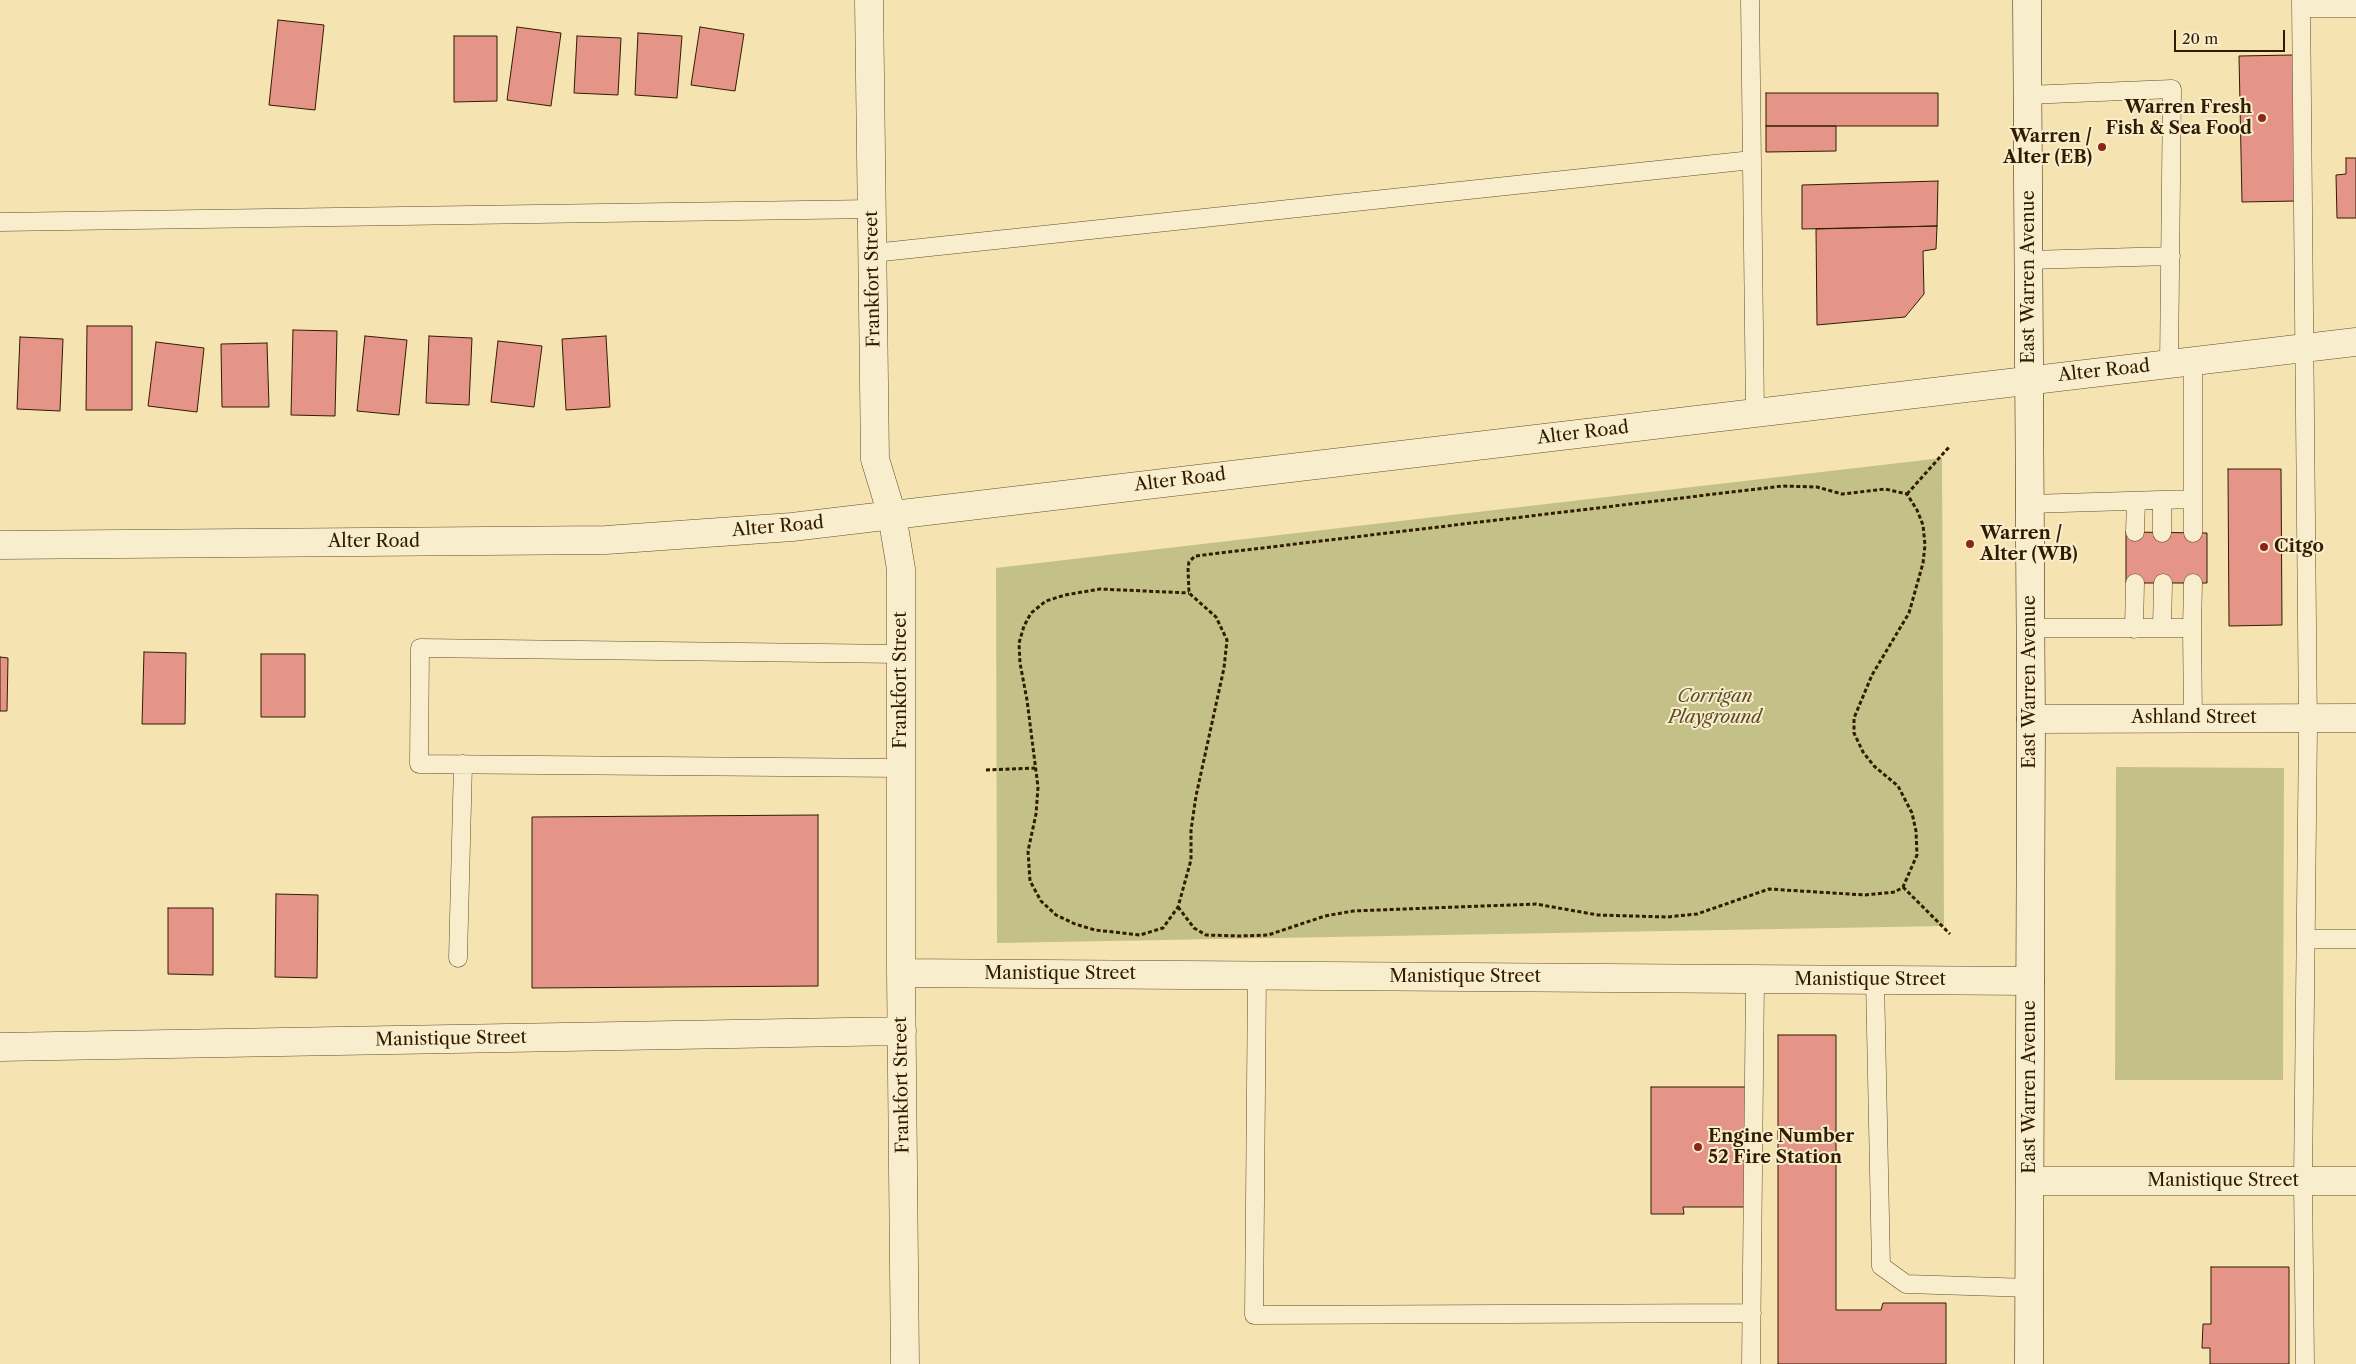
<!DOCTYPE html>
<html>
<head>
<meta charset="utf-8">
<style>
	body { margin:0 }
	#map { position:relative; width:2356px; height:1364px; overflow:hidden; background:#f5e3b1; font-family:"Libre Caslon Text",serif }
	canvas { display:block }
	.scale { position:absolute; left:2174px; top:30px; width:111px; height:22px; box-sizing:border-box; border:2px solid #311c00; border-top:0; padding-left:6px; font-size:15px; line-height:18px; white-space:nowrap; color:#311c00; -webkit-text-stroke:4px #f8edcc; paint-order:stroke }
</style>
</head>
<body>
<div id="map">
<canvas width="2356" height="1364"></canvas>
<div class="scale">20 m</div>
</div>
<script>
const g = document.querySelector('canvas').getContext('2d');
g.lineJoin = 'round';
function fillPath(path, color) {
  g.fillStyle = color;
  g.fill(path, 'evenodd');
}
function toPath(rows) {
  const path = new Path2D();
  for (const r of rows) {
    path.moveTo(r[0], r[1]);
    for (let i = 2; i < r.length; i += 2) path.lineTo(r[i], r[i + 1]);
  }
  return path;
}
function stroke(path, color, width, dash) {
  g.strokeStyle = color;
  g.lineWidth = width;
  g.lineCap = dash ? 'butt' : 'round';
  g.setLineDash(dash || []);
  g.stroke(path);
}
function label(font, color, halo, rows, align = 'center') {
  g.font = font + ' "Libre Caslon Text",serif';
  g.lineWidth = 4;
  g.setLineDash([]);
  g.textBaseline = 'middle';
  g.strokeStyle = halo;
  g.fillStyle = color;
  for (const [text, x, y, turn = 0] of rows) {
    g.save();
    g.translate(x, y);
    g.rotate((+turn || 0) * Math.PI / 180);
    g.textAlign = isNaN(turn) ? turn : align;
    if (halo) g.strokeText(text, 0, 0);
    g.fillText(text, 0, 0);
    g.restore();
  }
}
fillPath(toPath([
	[1942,458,1944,926,997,943,996,568],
	[2116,767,2284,768,2283,1080,2115,1080]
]), '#c3c187');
const building = toPath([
	[278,20,324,25,315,110,269,105,278,20],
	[517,27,561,33,551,106,507,100,517,27],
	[700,27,744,34,735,91,691,85,700,27],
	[638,33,682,36,677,98,635,95,638,33],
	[454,36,497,36,497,101,454,102,454,36],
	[577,36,621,38,618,95,574,93,577,36],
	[2293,55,2296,201,2242,202,2239,56,2293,55],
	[1766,93,1938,93,1938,126,1766,126,1766,93],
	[1766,126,1836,126,1836,151,1766,152,1766,126],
	[2346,158,2356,158,2356,218,2337,218,2336,175,2346,174,2346,158],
	[1938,181,1937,226,1802,229,1802,185,1938,181],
	[1937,226,1936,249,1923,251,1924,294,1905,317,1817,325,1816,229,1937,226],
	[87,326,132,326,132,410,86,410,87,326],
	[293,330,337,331,335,416,291,415,293,330],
	[365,336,407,340,399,415,357,411,365,336],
	[429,336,472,338,469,405,426,403,429,336],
	[606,336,610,407,566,410,562,339,606,336],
	[20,337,63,339,60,411,17,409,20,337],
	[498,341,542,346,534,407,491,402,498,341],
	[156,342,204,348,197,412,148,406,156,342],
	[267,343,269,407,222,407,221,344,267,343],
	[2228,469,2281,469,2282,625,2229,626,2228,469],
	[2126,532,2207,533,2207,583,2126,583,2126,532],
	[144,652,186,653,185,724,142,724,144,652],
	[261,654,305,654,305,717,261,717,261,654],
	[0,657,8,658,7,711,0,711,0,657],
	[818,815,818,986,532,988,532,817,818,815],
	[276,894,318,895,317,978,275,977,276,894],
	[168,908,213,908,213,975,168,974,168,908],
	[1778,1035,1836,1035,1836,1310,1881,1310,1883,1303,1946,1303,1946,1364,1778,1364,1778,1035],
	[1651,1087,1746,1087,1745,1207,1683,1207,1684,1214,1651,1214,1651,1087],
	[2211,1267,2289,1267,2289,1364,2210,1364,2210,1348,2202,1348,2203,1324,2211,1324,2211,1267]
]);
fillPath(building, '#e59587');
stroke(building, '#311c00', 1);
const service = toPath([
	[1750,0,1755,412],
	[2301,0,2308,728,2303,1181,2305,1364],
	[2301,8,2356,8],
	[2027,95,2172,89,2169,364],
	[0,222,872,209],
	[873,253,1752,160],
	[2028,260,2171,256],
	[2193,361,2193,533],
	[2162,500,2162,533],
	[2030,504,2193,499],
	[2135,532,2136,501],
	[2030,628,2192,628,2193,583],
	[2162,628,2163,583],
	[2192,628,2193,719],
	[2134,629,2135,583],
	[901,768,419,764,420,648,901,654],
	[2306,939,2356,939],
	[458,958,463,764],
	[1257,975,1254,1315,1752,1313],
	[1875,980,1881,1266,1906,1284,2030,1288],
	[1751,1364,1755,979]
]);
const minor = toPath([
	[869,0,875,459,892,515,901,569,901,973,905,1364],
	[2031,719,2356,718],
	[901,973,2030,981],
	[0,1047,902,1031],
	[2030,1181,2356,1181]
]);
const tertiary = toPath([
	[0,545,606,540,792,527,2356,342]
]);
const secondary = toPath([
	[2027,0,2031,719,2029,1364]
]);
stroke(service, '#624e2c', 19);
stroke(minor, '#624e2c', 29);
stroke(tertiary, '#624e2c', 29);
stroke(secondary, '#311c00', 29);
stroke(toPath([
	[1907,494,1949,447],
	[986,770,1035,768],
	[1903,887,1950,934],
	[1178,907,1194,928,1206,935,1240,936,1268,935,1325,916,1353,911,1536,904,1598,915,1667,917,1697,914,1769,889,1865,895,1895,892,1903,887,1917,855,1916,831,1912,813,1898,786,1874,766,1863,752,1854,733,1854,718,1872,675,1909,613,1923,563,1925,545,1923,525,1917,510,1907,494,1885,489,1842,494,1817,487,1782,486,1195,556,1189,562,1188,568,1189,593,1216,617,1227,640,1224,668,1196,796,1191,830,1191,860,1178,907,1163,928,1140,935,1095,930,1075,924,1056,915,1041,901,1030,881,1028,851,1036,814,1038,787,1027,700,1020,663,1019,643,1024,626,1031,613,1046,601,1065,595,1100,589,1189,593]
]), '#311c00', 3, [4, 2.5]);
stroke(service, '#f8edcc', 18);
stroke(minor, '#f8edcc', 28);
stroke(tertiary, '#f8edcc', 28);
stroke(secondary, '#f8edcc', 28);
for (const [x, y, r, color] of [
	[2262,118,5,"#8f2418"],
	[2102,147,5,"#8f2418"],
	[1970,544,5,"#8f2418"],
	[2264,547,5,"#8f2418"],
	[1698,1147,5,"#8f2418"]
]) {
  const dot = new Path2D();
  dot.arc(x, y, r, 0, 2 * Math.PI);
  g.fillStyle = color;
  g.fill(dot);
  stroke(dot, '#f8edcc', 2);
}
label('bold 18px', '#311c00', '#f8edcc', [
	["Warren Fresh",2252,108,"right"],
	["Fish & Sea Food",2252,129,"right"],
	["Warren /",2092,137,"right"],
	["Alter (EB)",2092,158,"right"],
	["Warren /",1980,534],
	["Alter (WB)",1980,555],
	["Citgo",2274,547],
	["Engine Number",1708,1137],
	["52 Fire Station",1708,1158]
], 'left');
label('18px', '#311c00', '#f8edcc', [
	["East Warren Avenue",2029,277,-90],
	["Frankfort Street",873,279,-91],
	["Alter Road",2104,371,-6],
	["Alter Road",1583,433,-7],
	["Alter Road",1180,480,-7],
	["Alter Road",778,527,-5],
	["Alter Road",374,542],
	["Frankfort Street",901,680,-90],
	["East Warren Avenue",2030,682,-90],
	["Ashland Street",2194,718],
	["Manistique Street",1060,974],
	["Manistique Street",1465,977],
	["Manistique Street",1870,980],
	["Manistique Street",451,1039,-1],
	["Frankfort Street",902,1085,-91],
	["East Warren Avenue",2030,1087,-90],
	["Manistique Street",2223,1181]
]);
label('italic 18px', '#5d4e28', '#f8edcc', [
	["Corrigan",1715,697],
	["Playground",1715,718]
]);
</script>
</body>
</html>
